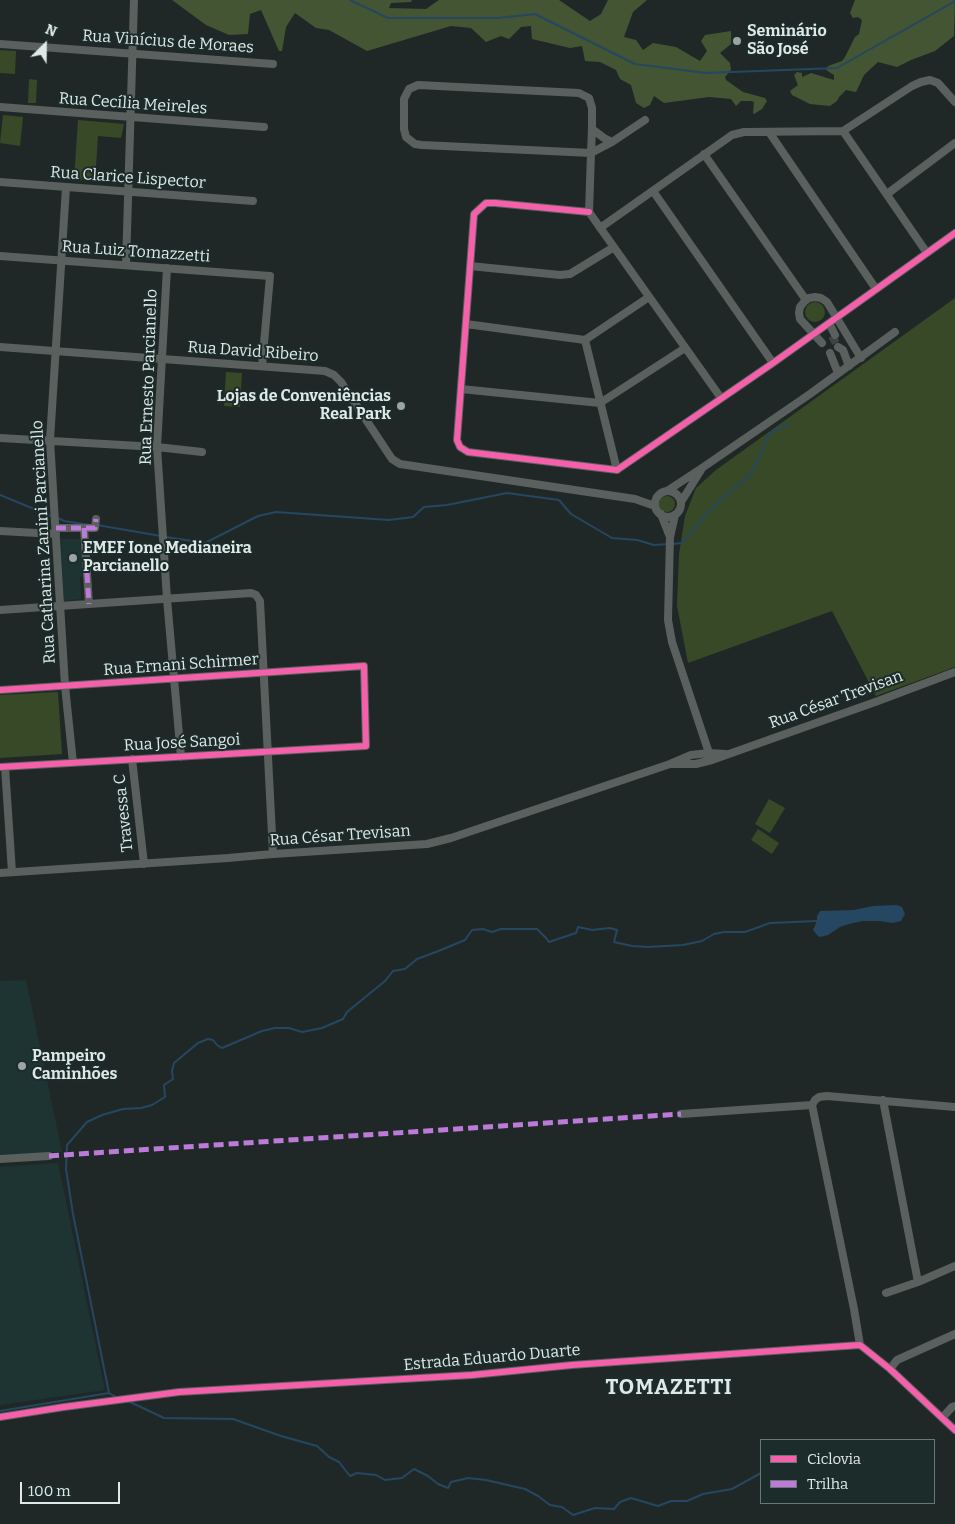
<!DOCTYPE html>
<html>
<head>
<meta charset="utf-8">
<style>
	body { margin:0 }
	#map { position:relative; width:955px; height:1524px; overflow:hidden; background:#202827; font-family:Bitter,serif }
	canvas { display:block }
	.legend { position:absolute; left:760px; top:1439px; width:175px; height:65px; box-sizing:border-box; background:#1c2c2a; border:1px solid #6a7776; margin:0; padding:6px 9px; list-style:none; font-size:15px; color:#dee8e7 }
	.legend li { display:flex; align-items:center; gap:10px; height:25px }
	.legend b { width:25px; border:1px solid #6a7776 }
	.north { position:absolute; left:20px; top:20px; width:50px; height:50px; -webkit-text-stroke:4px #1c2c2a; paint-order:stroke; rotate:23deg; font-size:14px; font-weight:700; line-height:20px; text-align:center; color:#dee8e7 }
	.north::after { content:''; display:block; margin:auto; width:18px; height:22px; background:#dee8e7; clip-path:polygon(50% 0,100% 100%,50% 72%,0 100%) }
	.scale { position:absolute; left:20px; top:1482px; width:100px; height:22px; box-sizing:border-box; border:2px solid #dee8e7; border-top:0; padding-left:6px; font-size:15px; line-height:18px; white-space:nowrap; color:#dee8e7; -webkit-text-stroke:4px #1c2c2a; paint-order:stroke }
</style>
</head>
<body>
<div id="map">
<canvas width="955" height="1524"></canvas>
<ul class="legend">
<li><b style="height:6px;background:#f560ab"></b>Ciclovia</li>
<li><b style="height:6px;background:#bd7bd9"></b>Trilha</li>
</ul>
<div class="north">N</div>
<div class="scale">100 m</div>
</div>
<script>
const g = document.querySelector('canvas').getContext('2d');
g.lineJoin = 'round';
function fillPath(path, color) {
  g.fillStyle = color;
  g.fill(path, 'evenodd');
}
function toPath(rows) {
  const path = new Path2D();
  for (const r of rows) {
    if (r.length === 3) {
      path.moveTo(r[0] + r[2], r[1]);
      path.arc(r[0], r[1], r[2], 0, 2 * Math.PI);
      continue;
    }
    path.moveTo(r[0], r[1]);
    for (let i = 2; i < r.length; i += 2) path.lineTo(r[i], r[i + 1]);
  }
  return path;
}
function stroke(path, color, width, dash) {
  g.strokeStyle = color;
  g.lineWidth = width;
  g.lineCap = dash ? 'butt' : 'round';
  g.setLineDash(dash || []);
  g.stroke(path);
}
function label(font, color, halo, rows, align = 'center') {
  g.font = font + ' Bitter,serif';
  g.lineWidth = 4;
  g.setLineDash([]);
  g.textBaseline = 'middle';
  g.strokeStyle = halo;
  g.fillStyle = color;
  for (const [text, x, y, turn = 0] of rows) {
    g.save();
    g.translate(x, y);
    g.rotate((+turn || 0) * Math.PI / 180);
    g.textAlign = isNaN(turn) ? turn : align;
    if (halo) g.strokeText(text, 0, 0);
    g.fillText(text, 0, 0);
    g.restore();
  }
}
fillPath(toPath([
	[61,539,84,539,86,576,80,577,81,599,64,601],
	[26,980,62,1152,0,1155,0,981],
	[58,1163,105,1390,0,1405,0,1167]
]), '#1d3432');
fillPath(toPath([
	[0,50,16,51,15,74,0,73],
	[29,79,37,80,36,103,28,103],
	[3,115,23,117,20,146,0,143],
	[78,120,124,124,121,138,98,136,95,181,74,179],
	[955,298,955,667,876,696,832,611,688,663,677,606,679,554,685,516,696,488,716,470],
	[815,312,10],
	[226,372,242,373,240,407,224,406],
	[667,504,8],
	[58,692,62,754,0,758,0,695],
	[769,799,785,808,770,833,755,824],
	[758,829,779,843,772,854,751,840]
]), '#384927');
fillPath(toPath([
	[172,0,412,0,411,2,391,3,389,8,426,9,439,0,559,0,590,21,601,14,608,0,647,0,633,12,624,37,636,40,643,50,653,43,676,47,700,61,707,51,701,41,705,35,731,31,731,44,720,53,730,63,731,70,725,77,726,80,743,92,765,98,767,101,762,109,754,114,753,113,754,102,751,101,741,101,736,106,731,99,709,97,664,103,654,96,650,105,644,108,636,103,631,85,620,79,616,70,600,62,585,61,582,46,570,48,532,39,531,26,521,27,509,39,501,36,486,42,471,28,451,26,367,51,329,30,316,28,295,13,286,27,282,51,279,51,261,10,250,14,248,34,229,35,206,25],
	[855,0,955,0,954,36,935,51,911,60,897,67,878,62,864,75,856,92,846,90,839,97,837,101,830,106,810,104,792,95,790,91,798,85,794,75,797,72,802,73,802,77,811,73,834,80,834,75,826,70,828,66,842,61,845,57,855,37,859,34,862,20,858,17,853,18,850,13]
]), '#435532');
fillPath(toPath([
	[897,905,902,907,905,914,901,921,892,923,880,921,863,921,849,924,840,927,828,935,820,937,818,936,813,930,817,921,817,916,820,911,854,910,873,906]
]), '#254761');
stroke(toPath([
	[350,0,388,18,498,18,535,14,635,64,706,73,837,68,955,1],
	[0,495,51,516],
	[58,518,64,521,90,525],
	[97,525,161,536],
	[166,537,205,543,258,516,276,512,389,520,413,517,424,507,447,505,507,493,559,500,571,514,612,538,637,540,654,545,669,544],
	[673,544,682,543,713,507,752,473,769,434,788,424],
	[109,1393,73,1214,66,1169,67,1145,87,1122,102,1115,123,1109,141,1108,152,1105,165,1097,164,1085,173,1079,172,1071,174,1063,198,1043,208,1039,213,1040,217,1045,222,1048,262,1031,275,1028,289,1028,302,1032,322,1028,343,1019,347,1012,385,981,393,971,405,969,417,959,436,952,465,940,472,930,483,929,492,932,501,929,537,929,546,938,549,942,576,933,578,927,592,930,610,928,617,930,614,942,632,946,648,947,683,945,702,941,714,934,724,932,745,932,770,923,817,921],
	[128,1401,164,1418,233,1419,281,1436,317,1446,329,1457,339,1462,350,1476,357,1473,376,1475,385,1480,402,1478,414,1469,428,1476,438,1484,448,1488,451,1482,468,1478,486,1480,525,1489,538,1496,550,1505,562,1507,573,1515,595,1508,614,1509,620,1502,631,1498,658,1506,671,1501,687,1501,703,1494,732,1489,761,1473],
	[0,1411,109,1393,116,1397]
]), '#254761', 2);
stroke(toPath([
	[832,336,838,347]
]), '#3c4544', 8, [8, 4]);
stroke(toPath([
	[0,44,273,64],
	[0,107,264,127],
	[645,120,612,142,591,153,422,145,415,144,406,137,404,129,404,99,409,89,418,85,579,93,589,98,592,108,592,129,591,153,589,212,721,398],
	[592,129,604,138,612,142],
	[843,131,927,253],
	[769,132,876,289],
	[704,154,806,300],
	[0,182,253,201],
	[66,187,50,440,65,686,73,763],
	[653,191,773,363],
	[887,194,955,143],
	[589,212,495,203,486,203,474,214,457,440,460,447,468,452,617,470,773,363,955,233],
	[600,228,732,135,744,132,843,131,912,86,921,82,930,80,938,83,955,102],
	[0,256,270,276,262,366],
	[126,265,134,0],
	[470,266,560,275,570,274,614,247],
	[167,268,157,447,167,599,181,757],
	[829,323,835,335],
	[466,324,585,340,649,297],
	[585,340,617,470],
	[822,343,800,319,799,313,800,307,804,302,809,298,815,297,821,298,827,302,861,358],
	[0,347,325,371,334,375,341,382,392,459,400,464,635,499,655,506],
	[838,347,843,350,849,366],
	[830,353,838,373],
	[461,389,600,403,685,348],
	[0,438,157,447,202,452],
	[667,491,702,468,810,394,895,332],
	[668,504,13],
	[681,502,701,470],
	[661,514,670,537],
	[675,515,670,537,668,620,672,642,710,756],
	[56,528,95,528,96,519],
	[84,528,89,604],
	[0,531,56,534],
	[0,610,251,593,256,595,260,601,273,854],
	[0,690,364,666,366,746,0,767],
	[132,759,144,864],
	[673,764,696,764,712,760,878,701,955,672],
	[5,767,12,872],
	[0,873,228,858,273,854,427,844,451,838,670,764,691,755,709,753,726,754],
	[883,1100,918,1282],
	[681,1114,812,1105],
	[0,1159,49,1156],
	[886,1293,918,1282,955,1266],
	[860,1345,854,1309,812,1105,815,1100,819,1097,827,1096,955,1107],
	[890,1369,897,1360,955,1334],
	[0,1417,64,1407,179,1392,472,1375,572,1365,860,1345,890,1369,955,1430],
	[942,1418,952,1407,955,1406]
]), '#59605d', 8);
stroke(toPath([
	[56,528,95,528,96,519],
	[84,528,89,604],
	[49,1156,681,1114]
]), '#bd7bd9', 5, [10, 5]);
stroke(toPath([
	[589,212,495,203,486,203,474,214,457,440,460,447,468,452,617,470,773,363,955,233],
	[0,690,364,666,366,746,0,767],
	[0,1417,64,1407,179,1392,472,1375,572,1365,860,1345,890,1369,955,1430]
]), '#f560ab', 6);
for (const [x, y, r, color] of [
	[737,41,5,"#9ca5a4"],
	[401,406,5,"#9ca5a4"],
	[73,558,5,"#9ca5a4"],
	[22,1066,5,"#9ca5a4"]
]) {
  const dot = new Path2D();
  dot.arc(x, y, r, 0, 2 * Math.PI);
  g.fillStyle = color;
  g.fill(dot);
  stroke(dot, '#1c2c2a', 2);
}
label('bold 16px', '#dee8e7', '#1c2c2a', [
	["Seminário",747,32],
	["São José",747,50],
	["Lojas de Conveniências",391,397,"right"],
	["Real Park",391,415,"right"],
	["EMEF Ione Medianeira",83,549],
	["Parcianello",83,567],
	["Pampeiro",32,1057],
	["Caminhões",32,1075]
], 'left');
label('16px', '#dee8e7', '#1c2c2a', [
	["Rua Vinícius de Moraes",168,42,4],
	["Rua Cecília Meireles",133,104,4],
	["Rua Clarice Lispector",128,178,4],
	["Rua Luiz Tomazzetti",136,252,4],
	["Rua David Ribeiro",253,352,4],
	["Rua Ernesto Parcianello",149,377,-88],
	["Rua Catharina Zanini Parcianello",44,542,-93],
	["Rua Ernani Schirmer",181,665,-4],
	["Rua César Trevisan",836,700,-20],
	["Rua José Sangoi",182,743,-3],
	["Travessa C",124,813,-96],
	["Rua César Trevisan",340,836,-4],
	["Estrada Eduardo Duarte",492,1358,-5]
]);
g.letterSpacing = '1px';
label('bold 21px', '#dee8e7', '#1c2c2a', [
	["TOMAZETTI",669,1388]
]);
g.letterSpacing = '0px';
</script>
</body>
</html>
